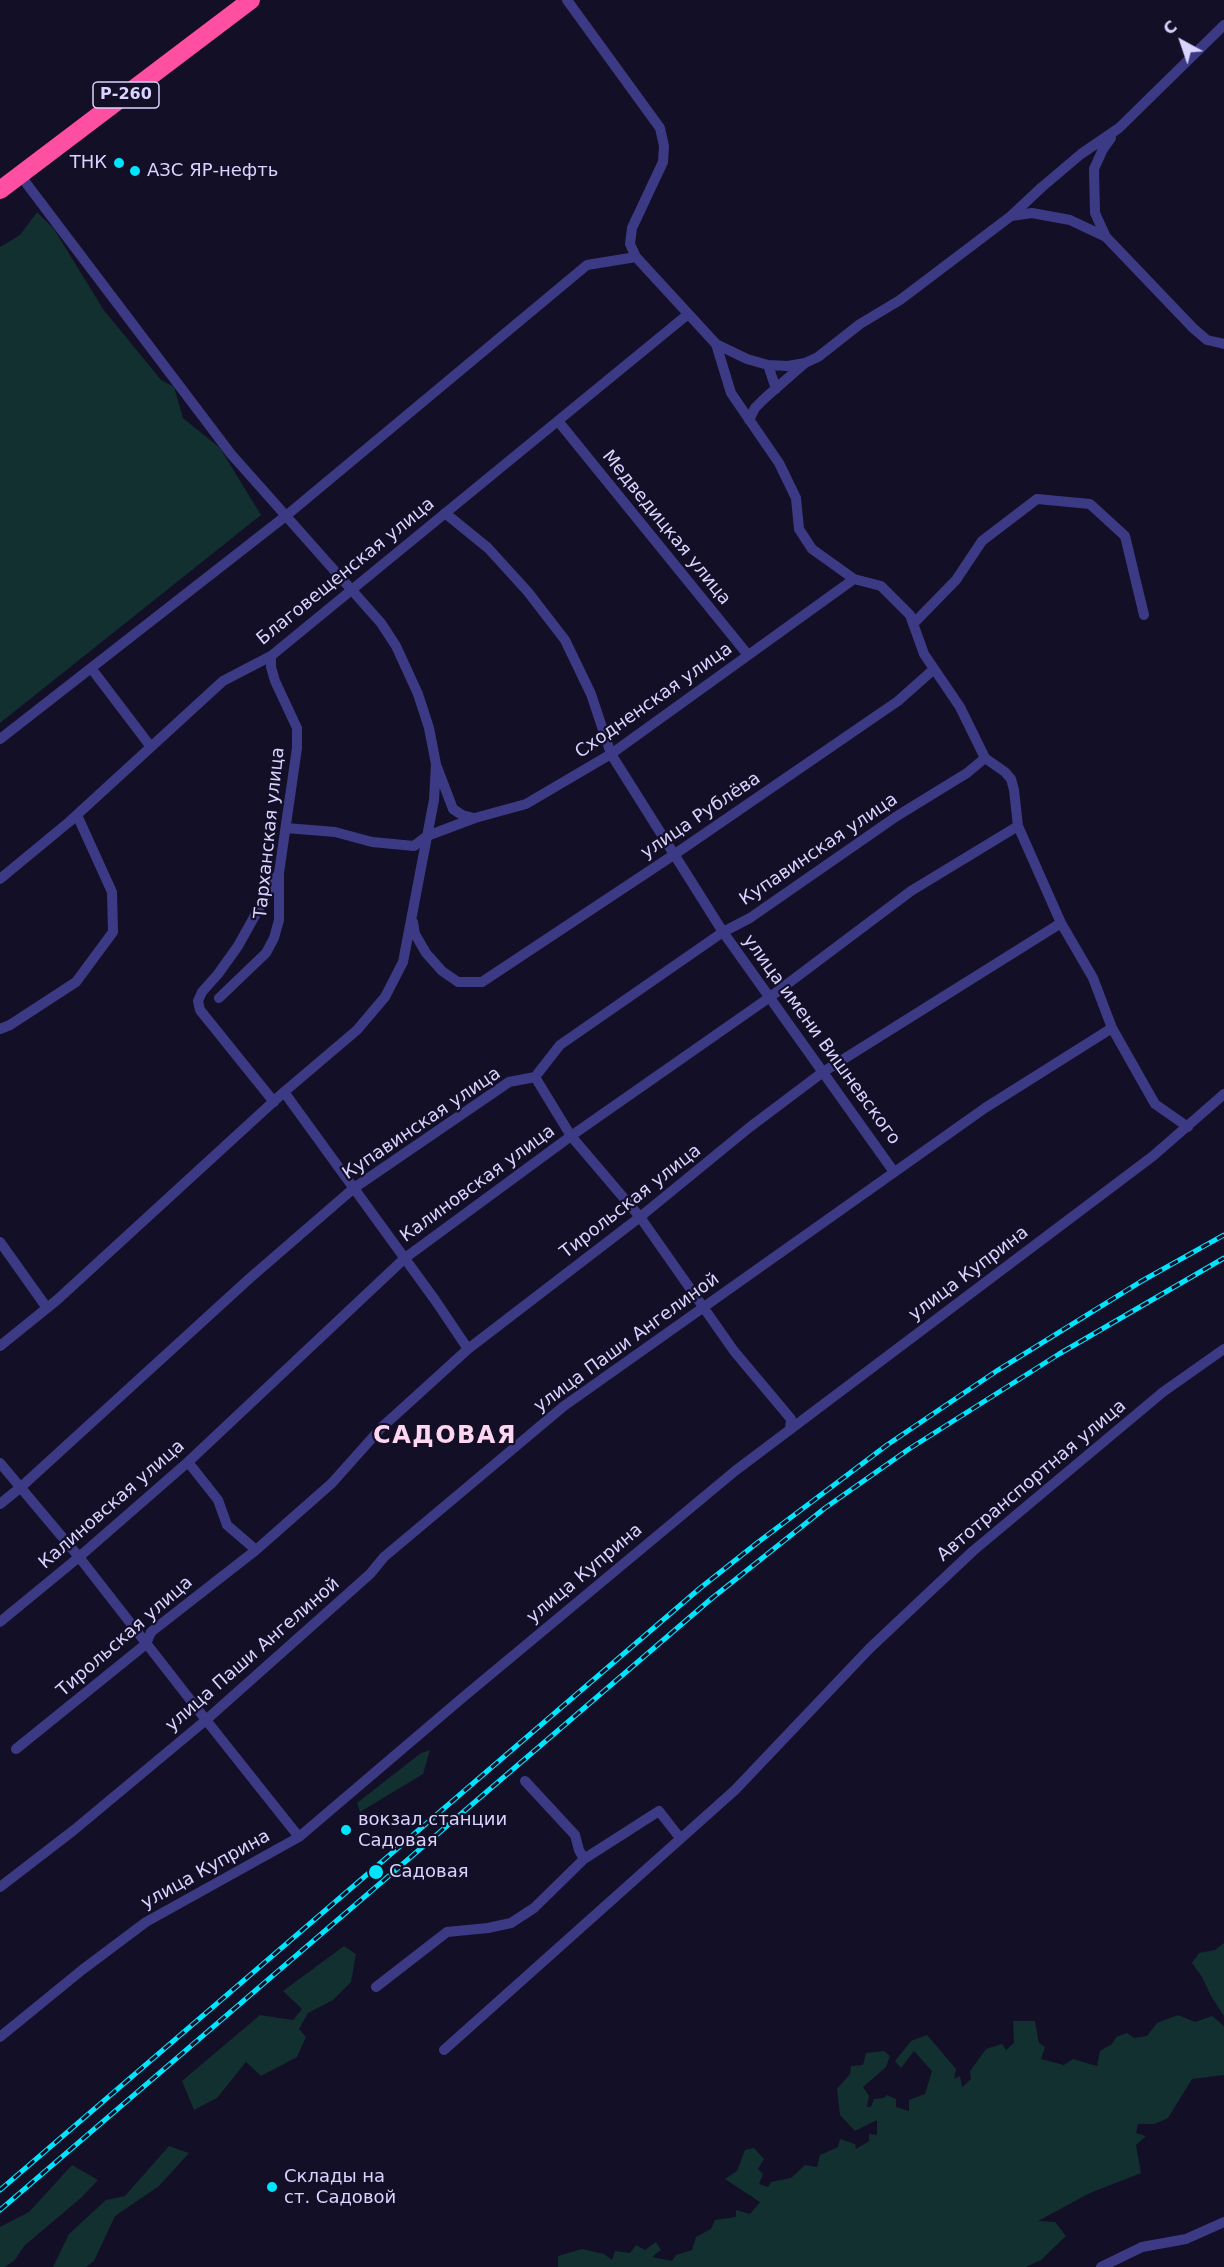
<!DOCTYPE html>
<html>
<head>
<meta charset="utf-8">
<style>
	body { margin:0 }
	#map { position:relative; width:1224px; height:2267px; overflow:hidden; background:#130f26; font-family:"DejaVu Sans",sans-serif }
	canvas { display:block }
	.north { position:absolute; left:1152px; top:12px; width:60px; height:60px; -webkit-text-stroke:4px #130f26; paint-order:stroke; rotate:320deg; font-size:16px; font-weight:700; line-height:24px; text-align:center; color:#d9d4ff }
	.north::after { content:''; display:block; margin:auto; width:21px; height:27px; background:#d9d4ff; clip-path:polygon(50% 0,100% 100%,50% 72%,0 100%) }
</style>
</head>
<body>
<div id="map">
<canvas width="1224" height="2267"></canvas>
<div class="north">С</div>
</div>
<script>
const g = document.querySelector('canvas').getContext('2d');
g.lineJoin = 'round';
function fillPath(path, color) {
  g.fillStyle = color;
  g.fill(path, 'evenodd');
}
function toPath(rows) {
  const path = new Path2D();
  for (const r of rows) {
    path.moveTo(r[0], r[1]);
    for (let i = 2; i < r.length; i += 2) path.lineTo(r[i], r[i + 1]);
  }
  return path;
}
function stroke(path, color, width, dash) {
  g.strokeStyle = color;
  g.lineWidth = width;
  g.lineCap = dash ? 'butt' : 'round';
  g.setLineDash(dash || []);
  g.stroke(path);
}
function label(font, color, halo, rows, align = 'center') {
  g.font = font + ' "DejaVu Sans",sans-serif';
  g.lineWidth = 4.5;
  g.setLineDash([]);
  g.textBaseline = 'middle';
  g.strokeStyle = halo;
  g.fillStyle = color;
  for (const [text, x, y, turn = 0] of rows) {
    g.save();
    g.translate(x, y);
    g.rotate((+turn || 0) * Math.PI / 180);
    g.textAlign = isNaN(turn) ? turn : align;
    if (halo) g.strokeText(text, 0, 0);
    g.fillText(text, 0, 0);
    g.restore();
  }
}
fillPath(toPath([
	[37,212,54,229,103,309,161,380,174,387,183,418,220,448,261,515,0,723,0,247,20,235],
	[430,1750,423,1774,360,1812,357,1803,421,1753],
	[1224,1943,1224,2016,1211,1996,1202,1977,1192,1963,1199,1953,1215,1950],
	[344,1946,356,1954,351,1982,333,2000,308,2013,299,2029,306,2037,297,2057,261,2076,246,2062,217,2098,194,2110,182,2081,260,2015,293,2020,302,2009,283,1991],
	[1178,2015,1195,2022,1212,2016,1224,2026,1224,2075,1192,2079,1168,2118,1154,2124,1138,2124,1136,2133,1146,2136,1136,2145,1141,2173,1090,2193,1038,2221,1055,2222,1066,2236,1041,2260,1026,2267,558,2267,558,2256,582,2249,604,2254,612,2260,615,2251,630,2253,636,2245,645,2250,656,2242,661,2250,652,2257,672,2261,676,2255,692,2250,696,2237,711,2229,715,2220,736,2217,736,2210,750,2214,760,2202,725,2179,737,2171,745,2150,754,2148,764,2159,758,2169,763,2174,759,2184,768,2187,771,2182,791,2178,805,2165,817,2167,820,2155,838,2147,840,2139,855,2144,856,2149,869,2141,869,2134,877,2135,877,2120,855,2131,840,2115,837,2089,850,2074,851,2066,863,2065,866,2053,884,2051,890,2056,886,2067,863,2087,869,2096,867,2107,871,2107,874,2099,884,2098,887,2095,896,2099,896,2107,909,2111,909,2100,925,2094,932,2071,914,2051,901,2068,895,2061,911,2041,927,2035,956,2069,954,2079,960,2076,962,2087,971,2079,970,2071,986,2049,1002,2044,1006,2050,1014,2043,1013,2021,1035,2021,1039,2043,1045,2047,1041,2059,1064,2065,1073,2059,1097,2066,1100,2051,1112,2044,1116,2037,1127,2033,1134,2038,1147,2036,1157,2023],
	[169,2146,189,2153,159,2186,115,2216,94,2261,86,2267,53,2267,69,2234,106,2200,125,2196],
	[72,2165,98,2180,82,2197,24,2246,15,2260,5,2267,0,2267,0,2227,29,2212]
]), '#12302f');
stroke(toPath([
	[567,0,660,128,664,146,663,162,632,228,630,244,636,257],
	[1011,216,1042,187,1081,154,1119,128,1224,25],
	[1106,237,1095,213,1094,169,1103,149,1111,138],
	[716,344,747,359,768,365,788,366,805,363,818,357,860,324,900,300,1011,216,1032,213,1070,220,1106,237,1193,328,1207,340,1224,344],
	[768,365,776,389],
	[749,420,755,408,765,398,805,363],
	[558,421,748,655],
	[445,513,488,548,528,592,565,640,591,694,611,754,723,932,894,1172],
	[913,624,956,580,982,541,1037,499,1090,504,1125,536,1144,615],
	[91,668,151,747],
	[0,739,287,515,587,265,636,257,716,344,731,393,779,463,796,498,799,529,812,549,854,579,881,586,910,615,924,654,960,707,985,758,1005,772,1011,779,1014,790,1018,826,1061,923,1093,978,1112,1028,1155,1104,1188,1127],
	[437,767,453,809,462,815,474,818],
	[286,828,335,832,372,842,414,846,427,836,475,818,526,804,611,754,854,579],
	[0,879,69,822,223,681,271,656,687,315],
	[413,922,415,934,426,953,442,971,458,982,482,982,675,854,898,701,934,669],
	[219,998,266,953,274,938,279,920,279,873,297,748,297,728,275,681,271,667,271,656],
	[0,1029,10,1025,76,982,113,932,112,892,77,815],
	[535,1077,571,1136,640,1217,734,1351,791,1419,790,1429],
	[284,1092,435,1300,468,1349],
	[274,1102,200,1010,198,1001,202,992,218,974,238,946,277,876],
	[0,1242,47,1308],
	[0,1346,57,1300,284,1092,357,1030,385,997,403,962,434,800,436,764,429,728,418,694,396,646,381,623,231,454,20,175],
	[0,1463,79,1557,206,1720,299,1837],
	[0,1504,21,1487,250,1278,354,1188,509,1082,535,1077,560,1045,723,932,750,918,897,816,967,773,985,758],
	[256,1550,332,1483,381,1428,468,1349,640,1217,750,1127,823,1072,1061,923],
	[0,1622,79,1557,188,1462,405,1258,571,1136,770,997,911,891,1018,826],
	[16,1749,146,1644,151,1632,256,1550,227,1525,218,1500,188,1462],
	[525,1781,575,1835,579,1850,584,1859],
	[0,1887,74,1830,206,1720,370,1574,384,1557,564,1406,985,1108,1112,1028],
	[376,1987,447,1932,488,1928,511,1923,534,1908,584,1859,659,1811,680,1838],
	[0,2037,82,1970,146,1922,299,1837,461,1699,735,1471,1153,1156,1224,1094],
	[444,2050,735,1790,870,1648,973,1551,1163,1392,1224,1349],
	[1101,2267,1142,2247,1186,2239,1224,2222]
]), '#3d3a85', 10);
stroke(toPath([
	[0,190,251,0]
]), '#ff4fa3', 18);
const rail = toPath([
	[0,2190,699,1589,757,1543,887,1445,998,1370,1140,1282,1224,1235],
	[0,2210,711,1599,825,1508,909,1449,1059,1354,1224,1258]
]);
stroke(rail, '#00e5ff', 5);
stroke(rail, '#130f26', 3, [9]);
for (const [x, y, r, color] of [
	[119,163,6,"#00e5ff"],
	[135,171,6,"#00e5ff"],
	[346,1830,6,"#00e5ff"],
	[376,1872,8,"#00e5ff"],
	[272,2187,6,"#00e5ff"]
]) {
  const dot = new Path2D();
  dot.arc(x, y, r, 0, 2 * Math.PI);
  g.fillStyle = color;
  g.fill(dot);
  stroke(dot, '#130f26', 2);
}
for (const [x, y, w] of [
	[126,95,66]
]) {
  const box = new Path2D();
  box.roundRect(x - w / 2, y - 13, w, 26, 4.5);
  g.fillStyle = '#130f26';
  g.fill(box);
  stroke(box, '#d9d4ff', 1.5);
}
label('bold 16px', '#d9d4ff', null, [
	["Р-260",126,95]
]);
label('18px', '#d9d4ff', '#130f26', [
	["ТНК",107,163,"right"],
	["АЗС ЯР-нефть",147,171],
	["вокзал станции",358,1820],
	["Садовая",358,1841],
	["Садовая",389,1872],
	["Склады на",284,2177],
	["ст. Садовой",284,2198]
], 'left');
label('18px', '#d9d4ff', '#130f26', [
	["Медведицкая улица",666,528,51],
	["Благовещенская улица",346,572,-39],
	["Сходненская улица",654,701,-35],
	["улица Рублёва",701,816,-34],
	["Тарханская улица",270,833,-84],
	["Купавинская улица",819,850,-34],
	["улица имени Вишневского",821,1040,54],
	["Купавинская улица",422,1124,-34],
	["Калиновская улица",478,1184,-36],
	["Тирольская улица",631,1202,-38],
	["улица Куприна",969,1274,-37],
	["улица Паши Ангелиной",627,1343,-36],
	["Автотранспортная улица",1032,1481,-40],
	["Калиновская улица",112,1505,-41],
	["улица Куприна",585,1574,-40],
	["Тирольская улица",125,1637,-41],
	["улица Паши Ангелиной",253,1655,-41],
	["улица Куприна",206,1870,-29]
]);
g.letterSpacing = '1.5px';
label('bold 24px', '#ffd6f0', '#130f26', [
	["САДОВАЯ",445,1437]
]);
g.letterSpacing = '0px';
</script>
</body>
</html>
